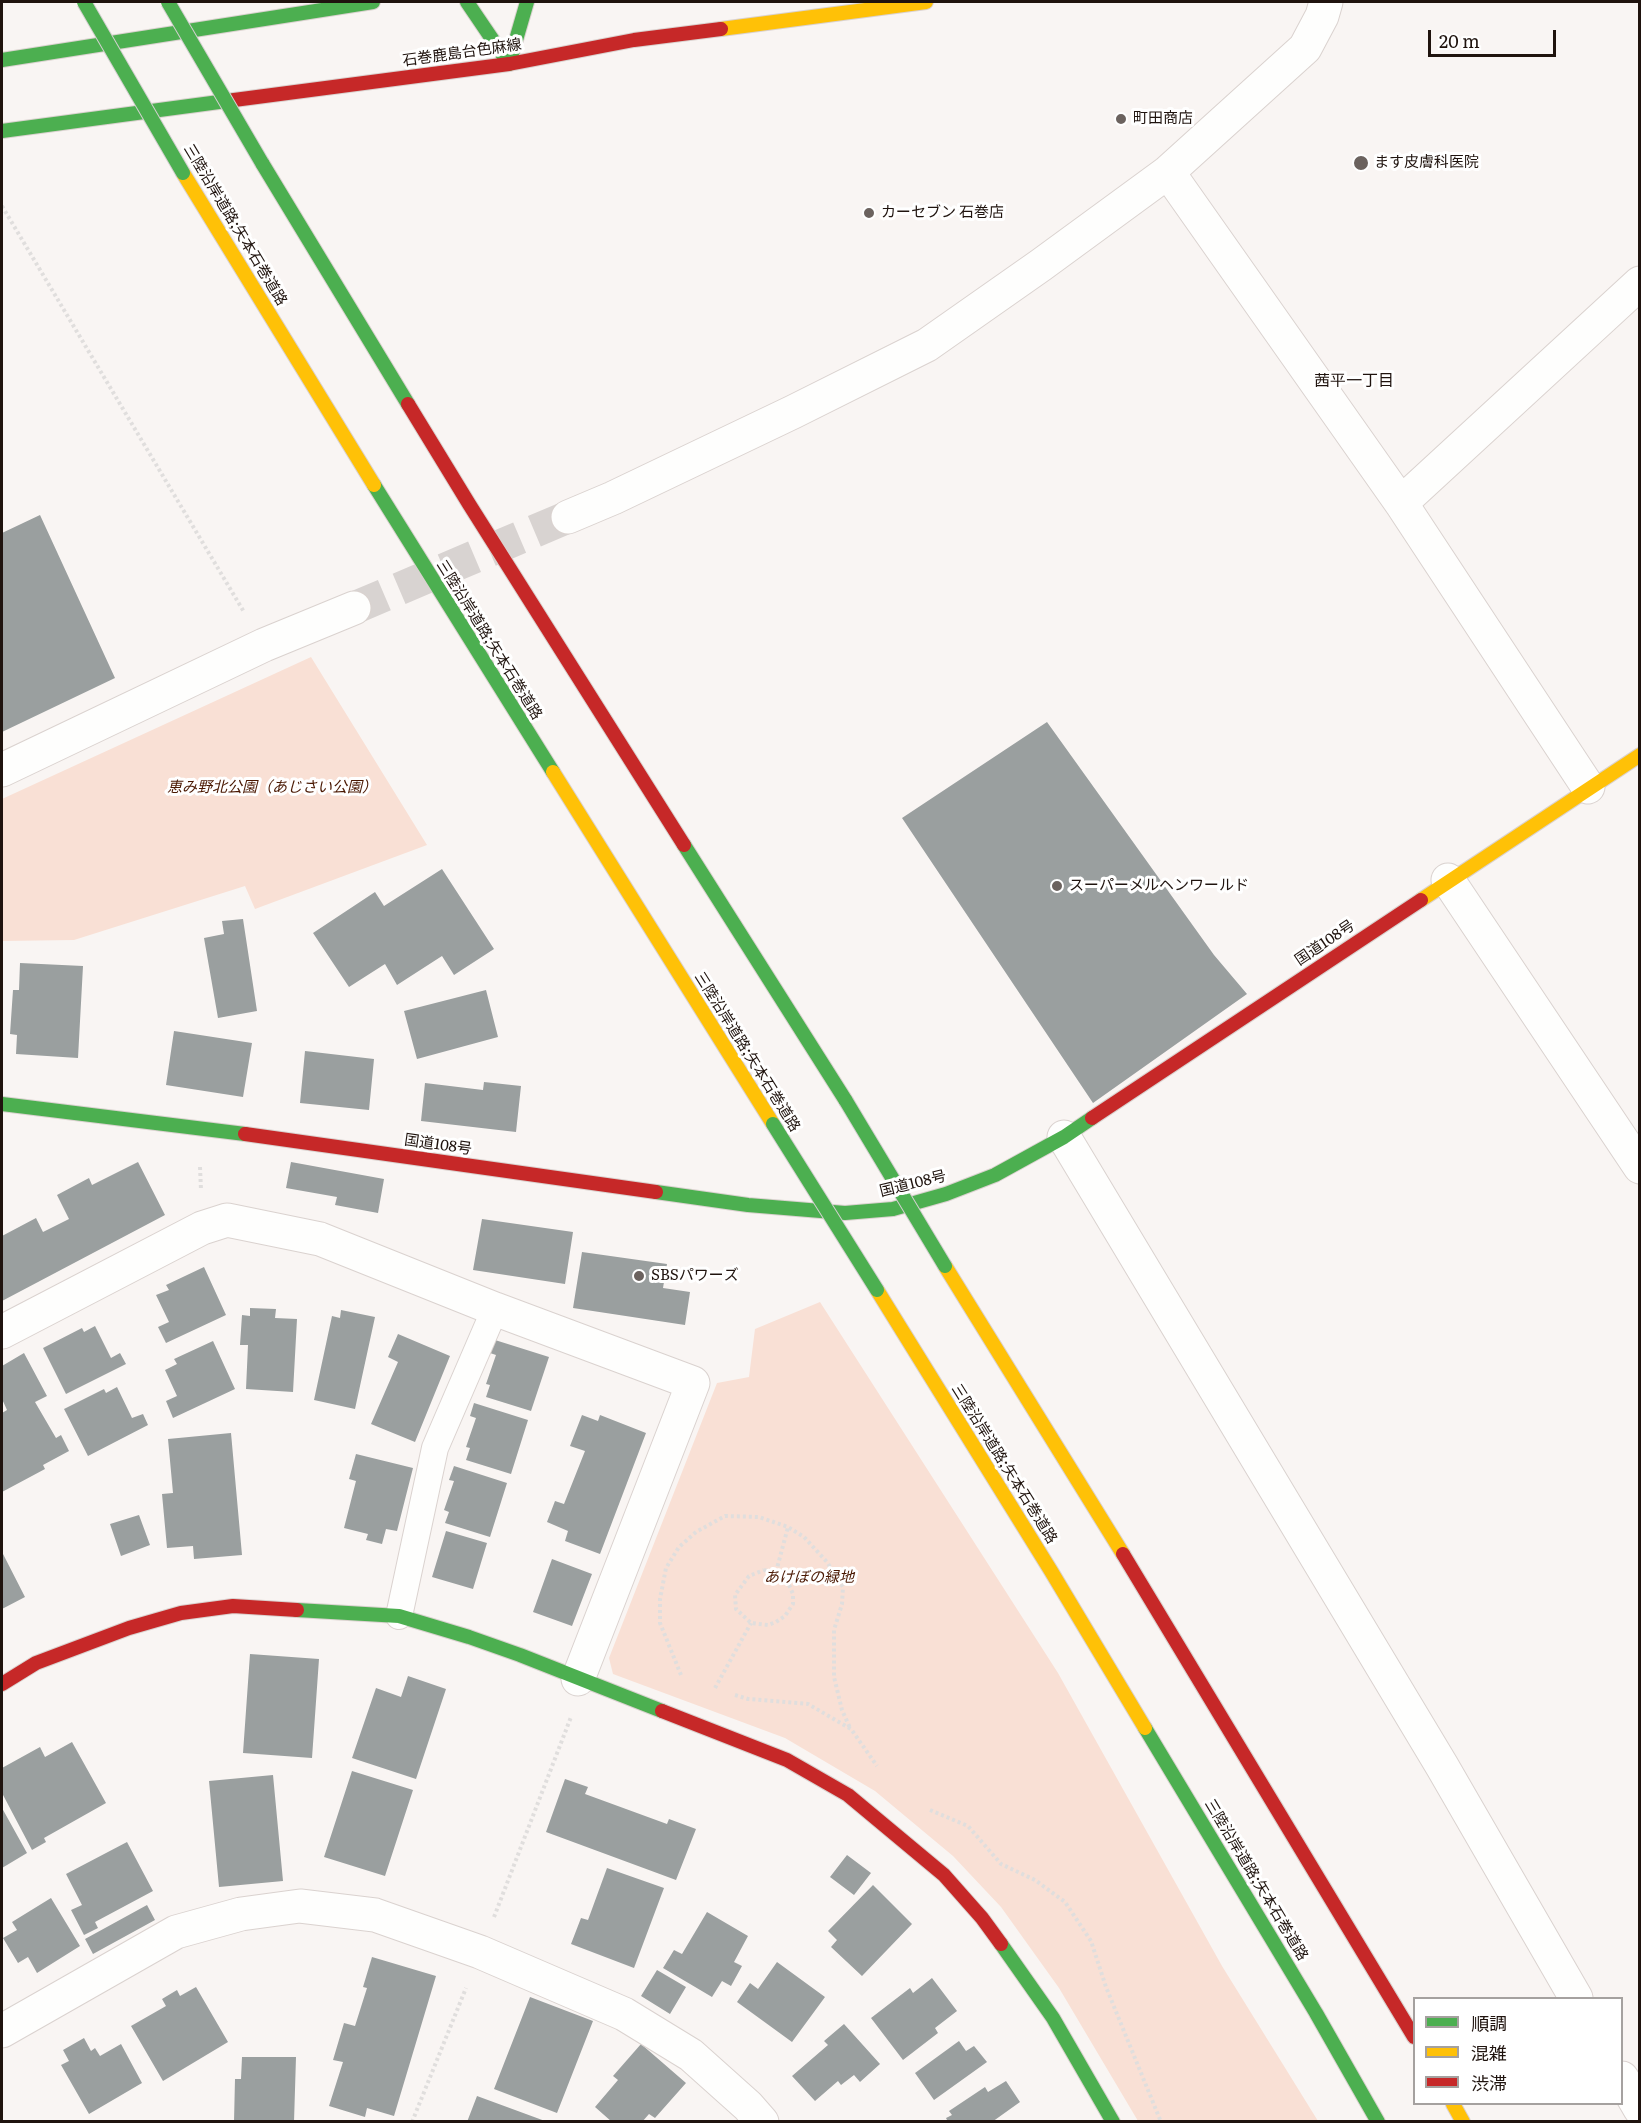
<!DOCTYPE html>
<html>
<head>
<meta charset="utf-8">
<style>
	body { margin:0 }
	#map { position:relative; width:1641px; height:2123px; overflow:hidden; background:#f9f5f3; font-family:Literata,"Noto Sans JP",serif }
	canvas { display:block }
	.frame { position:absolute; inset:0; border:3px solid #1f130e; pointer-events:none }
	.legend { position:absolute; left:1413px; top:1997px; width:210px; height:108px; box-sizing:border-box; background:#fff; border:2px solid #a5a19f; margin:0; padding:8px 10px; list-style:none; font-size:18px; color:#1f130e }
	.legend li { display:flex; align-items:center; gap:12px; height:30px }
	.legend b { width:30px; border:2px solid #a5a19f }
	.scale { position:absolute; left:1428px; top:30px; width:128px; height:27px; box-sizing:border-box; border:3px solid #1f130e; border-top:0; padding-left:8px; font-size:18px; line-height:21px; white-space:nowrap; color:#1f130e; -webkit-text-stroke:4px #fff; paint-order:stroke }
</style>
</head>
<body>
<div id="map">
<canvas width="1641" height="2123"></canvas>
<div class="frame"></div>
<ul class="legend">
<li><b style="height:8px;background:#4caf50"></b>順調</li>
<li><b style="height:8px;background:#ffc107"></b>混雑</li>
<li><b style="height:8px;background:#c62828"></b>渋滞</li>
</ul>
<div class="scale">20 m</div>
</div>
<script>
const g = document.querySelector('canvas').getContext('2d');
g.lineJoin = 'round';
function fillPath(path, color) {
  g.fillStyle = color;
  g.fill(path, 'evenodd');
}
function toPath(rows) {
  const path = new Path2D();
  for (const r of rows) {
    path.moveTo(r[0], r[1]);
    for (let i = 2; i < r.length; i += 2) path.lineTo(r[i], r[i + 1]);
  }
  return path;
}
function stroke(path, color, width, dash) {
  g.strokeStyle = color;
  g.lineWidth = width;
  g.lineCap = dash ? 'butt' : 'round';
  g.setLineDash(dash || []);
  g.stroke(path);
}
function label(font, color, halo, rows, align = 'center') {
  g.font = font + ' Literata,"Noto Sans JP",serif';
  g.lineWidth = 6;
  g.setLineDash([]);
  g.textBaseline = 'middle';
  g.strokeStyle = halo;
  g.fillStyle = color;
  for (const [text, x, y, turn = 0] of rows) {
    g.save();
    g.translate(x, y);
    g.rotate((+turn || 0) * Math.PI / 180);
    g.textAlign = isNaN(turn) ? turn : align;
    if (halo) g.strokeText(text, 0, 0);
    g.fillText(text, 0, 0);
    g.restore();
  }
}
fillPath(toPath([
	[311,657,427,845,255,909,245,886,74,940,2,941,2,799],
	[820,1302,1058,1673,1222,1966,1318,2121,1138,2121,1059,1988,1001,1907,953,1856,875,1791,785,1738,613,1674,609,1658,717,1383,749,1377,755,1329]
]), '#f9e0d5');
fillPath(toPath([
	[40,515,115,678,2,732,2,533],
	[1047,722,1214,955,1247,994,1093,1103,902,818],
	[442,869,494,949,454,975,442,956,397,985,385,964,349,987,313,933,375,892,384,906],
	[243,919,257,1011,218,1018,204,938,224,934,222,921],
	[20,963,83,966,78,1058,16,1054,17,1035,10,1034,13,990,19,990],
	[486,990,498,1037,417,1059,404,1011],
	[174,1031,252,1043,243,1097,166,1085],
	[305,1051,374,1059,369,1110,300,1103],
	[484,1082,521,1086,516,1132,421,1121,425,1083,483,1090],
	[138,1162,165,1215,2,1301,2,1236,36,1218,43,1232,69,1219,57,1195,89,1178,92,1185],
	[291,1162,384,1179,378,1213,335,1205,337,1197,286,1188],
	[482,1219,573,1232,565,1284,473,1270],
	[582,1252,667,1264,663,1288,690,1292,685,1325,573,1308],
	[204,1267,226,1315,166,1343,158,1327,169,1322,156,1295,169,1290,166,1285],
	[250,1308,276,1309,275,1318,297,1319,293,1392,246,1389,248,1345,240,1345,242,1315,250,1316],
	[341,1310,375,1317,355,1409,314,1400,332,1316,340,1318],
	[95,1326,111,1358,120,1353,126,1364,66,1394,43,1348,82,1328,84,1332],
	[398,1334,450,1356,415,1442,371,1424,398,1362,388,1357],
	[495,1340,549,1357,531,1411,486,1397,490,1385,486,1384,496,1355,490,1353],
	[213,1341,235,1389,173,1418,166,1401,177,1396,165,1370,177,1364,174,1359],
	[24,1353,47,1396,35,1402,56,1438,61,1435,69,1451,43,1465,45,1469,2,1492,2,1413,7,1410,2,1399,2,1366],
	[117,1387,132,1418,143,1414,148,1425,88,1456,64,1409,104,1389,106,1393],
	[474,1403,528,1420,511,1474,466,1460,470,1448,466,1447,476,1418,470,1416],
	[582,1415,598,1421,600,1415,646,1433,600,1554,565,1541,568,1531,547,1522,555,1501,564,1504,585,1451,570,1446],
	[231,1433,242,1555,194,1559,193,1546,167,1548,162,1494,173,1493,168,1439],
	[356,1454,413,1468,397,1531,386,1529,382,1544,366,1540,368,1534,344,1528,356,1481,349,1479],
	[454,1466,507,1483,490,1537,445,1523,449,1512,444,1510,454,1481,449,1480],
	[139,1515,150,1545,121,1556,110,1524],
	[446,1531,487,1543,473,1589,432,1577],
	[2,1552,25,1597,2,1609],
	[552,1559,592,1574,572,1626,533,1612],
	[250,1654,319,1659,312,1758,243,1753],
	[408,1676,446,1689,416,1779,352,1758,376,1688,401,1697],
	[72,1742,106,1803,44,1838,46,1842,32,1850,2,1793,2,1768,40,1747,45,1757],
	[352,1771,413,1790,385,1876,324,1857],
	[273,1775,283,1881,219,1887,209,1781],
	[565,1779,588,1787,585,1794,667,1824,669,1819,696,1829,676,1880,546,1832],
	[2,1808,27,1853,2,1868],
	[127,1842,153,1891,95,1922,98,1928,84,1935,71,1910,82,1905,66,1874],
	[847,1855,871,1873,854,1895,830,1877],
	[607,1868,664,1888,634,1968,571,1944,581,1918,588,1920],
	[873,1885,912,1924,862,1976,831,1947,837,1940,828,1931],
	[51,1898,80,1946,37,1973,28,1957,18,1963,3,1938,17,1930,12,1922],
	[147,1905,155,1920,93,1954,85,1939],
	[707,1912,748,1936,734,1962,742,1966,731,1986,722,1981,712,1997,663,1968,674,1950,682,1954],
	[372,1957,436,1976,394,2116,367,2108,365,2117,329,2106,343,2062,333,2060,344,2023,355,2026,367,1988,363,1987],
	[777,1962,825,1997,792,2042,737,2002,750,1983,758,1989],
	[657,1970,686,1987,670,2014,641,1996],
	[932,1978,957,2011,935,2028,938,2033,903,2060,871,2018,910,1988,913,1993],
	[196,1987,228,2042,163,2081,131,2026,166,2006,162,1999,177,1990,180,1996],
	[530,1997,593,2021,557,2113,494,2089],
	[844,2024,880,2064,860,2082,854,2075,841,2085,838,2081,815,2101,792,2076,828,2045,824,2041],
	[84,2038,91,2051,95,2048,100,2056,121,2044,142,2083,89,2114,61,2065,69,2061,63,2050],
	[959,2041,966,2051,974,2046,987,2062,934,2100,915,2073],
	[641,2044,686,2083,655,2118,649,2114,642,2122,612,2122,595,2107,618,2080,613,2076],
	[242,2057,296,2057,294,2122,234,2122,235,2079,241,2079],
	[1006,2081,1020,2102,992,2122,948,2122,946,2118,952,2115,949,2111,985,2087,988,2092],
	[477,2096,545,2121,545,2122,467,2122]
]), '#9a9f9f');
stroke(toPath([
	[354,608,568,517]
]), '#d8d3d1', 33, [33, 16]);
const lane = toPath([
	[399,1616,435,1448,495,1309]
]);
const street = toPath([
	[1168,172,1401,503,1588,787],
	[1401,503,1640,283],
	[568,517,613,498,793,412,927,345,1041,265,1168,172,1305,48,1322,16,1326,2],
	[2,770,264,645,354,608],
	[1448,880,1640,1167],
	[1064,1137,1442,1766,1576,1998],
	[2,1332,202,1228,227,1220,320,1239,495,1309,693,1383,578,1679],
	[2,2031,176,1932,241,1914,300,1906,375,1915,480,1952,624,2014,691,2055,748,2106,762,2122],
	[1622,2078,1640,2109]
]);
const fast = toPath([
	[467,2,509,64],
	[2,60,373,2],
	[509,64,527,2],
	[2,131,234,100],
	[262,163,408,404],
	[374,485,553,772],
	[684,845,846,1101],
	[2,1104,245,1134],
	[656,1192,748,1205,845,1213,893,1209,946,1194,995,1175,1064,1137,1092,1118],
	[297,1610,399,1616,469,1637,520,1655,662,1711],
	[1145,1728,1316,2013,1378,2122],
	[1001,1944,1053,2018,1113,2122]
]);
const slow = toPath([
	[721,29,926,2],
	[183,173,374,485],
	[553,772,773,1124],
	[1421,900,1640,755],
	[945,1266,1123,1554],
	[877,1290,1051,1571,1145,1728],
	[1453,2104,1463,2122]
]);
const jam = toPath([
	[234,100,509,64,634,40,721,29],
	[408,404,469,504,684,845],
	[1092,1118,1421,900],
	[245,1134,656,1192],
	[1123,1554,1414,2037],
	[2,1684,36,1663,129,1628,181,1613,233,1606,297,1610],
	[662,1711,787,1760,848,1795,944,1875,982,1918,1001,1944]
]);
stroke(lane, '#dad2cf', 28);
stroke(street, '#dad2cf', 35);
stroke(fast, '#dad2cf', 16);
stroke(slow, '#dad2cf', 16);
stroke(jam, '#dad2cf', 16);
stroke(toPath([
	[2,206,244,612],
	[200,1167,201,1190],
	[764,1570,776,1573,789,1585,793,1594,793,1604,785,1616,776,1622,768,1625,751,1623,736,1609,735,1595,749,1576,764,1570],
	[776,1572,788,1527],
	[681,1675,660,1623,660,1599,666,1568,679,1547,696,1532,725,1516,759,1517,788,1527,804,1537,827,1562,843,1587,842,1604,834,1630,834,1677,842,1710,850,1728],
	[715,1688,751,1623],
	[735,1695,748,1699,808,1704,851,1729,877,1766],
	[930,1810,968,1826,1001,1864,1035,1880,1065,1902,1091,1941,1106,1987,1161,2122],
	[494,1917,571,1717],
	[412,2122,466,1988]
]), '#e0dedd', 4, [3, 3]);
stroke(lane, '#fefefd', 26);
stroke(street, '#fefefd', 33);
stroke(fast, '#4caf50', 14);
stroke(slow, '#ffc107', 14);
stroke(jam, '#c62828', 14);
const fastBridge = toPath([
	[84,2,183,173],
	[168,2,262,163],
	[846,1101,945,1266],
	[773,1124,877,1290]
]);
stroke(fastBridge, '#d4d0d0', 16, []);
stroke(fastBridge, '#4caf50', 14);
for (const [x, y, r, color] of [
	[1121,119,6,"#6b625e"],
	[1361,163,8,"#6b625e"],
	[869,213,6,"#6b625e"],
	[1057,886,6,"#6b625e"],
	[639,1276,6,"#6b625e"]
]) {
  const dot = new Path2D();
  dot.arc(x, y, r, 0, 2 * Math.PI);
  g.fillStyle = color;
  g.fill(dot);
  stroke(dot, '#fff', 2);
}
label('15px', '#1f130e', '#fff', [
	["石巻鹿島台色麻線",462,53,-8],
	["三陸沿岸道路;矢本石巻道路",235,225,59],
	["三陸沿岸道路;矢本石巻道路",489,640,58],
	["国道108号",1325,943,-34],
	["三陸沿岸道路;矢本石巻道路",747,1052,58],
	["国道108号",438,1145,8],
	["国道108号",913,1184,-14],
	["三陸沿岸道路;矢本石巻道路",1004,1464,58],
	["三陸沿岸道路;矢本石巻道路",1256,1880,59]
]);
label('15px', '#1f130e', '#fff', [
	["町田商店",1133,119],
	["ます皮膚科医院",1374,163],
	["カーセブン 石巻店",881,213],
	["スーパーメルヘンワールド",1069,886],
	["SBSパワーズ",651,1276]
], 'left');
label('italic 15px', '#491700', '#fff', [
	["恵み野北公園（あじさい公園）",272,788],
	["あけぼの緑地",809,1578]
]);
label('16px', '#1f130e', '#fff', [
	["茜平一丁目",1354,381]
]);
</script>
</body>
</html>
